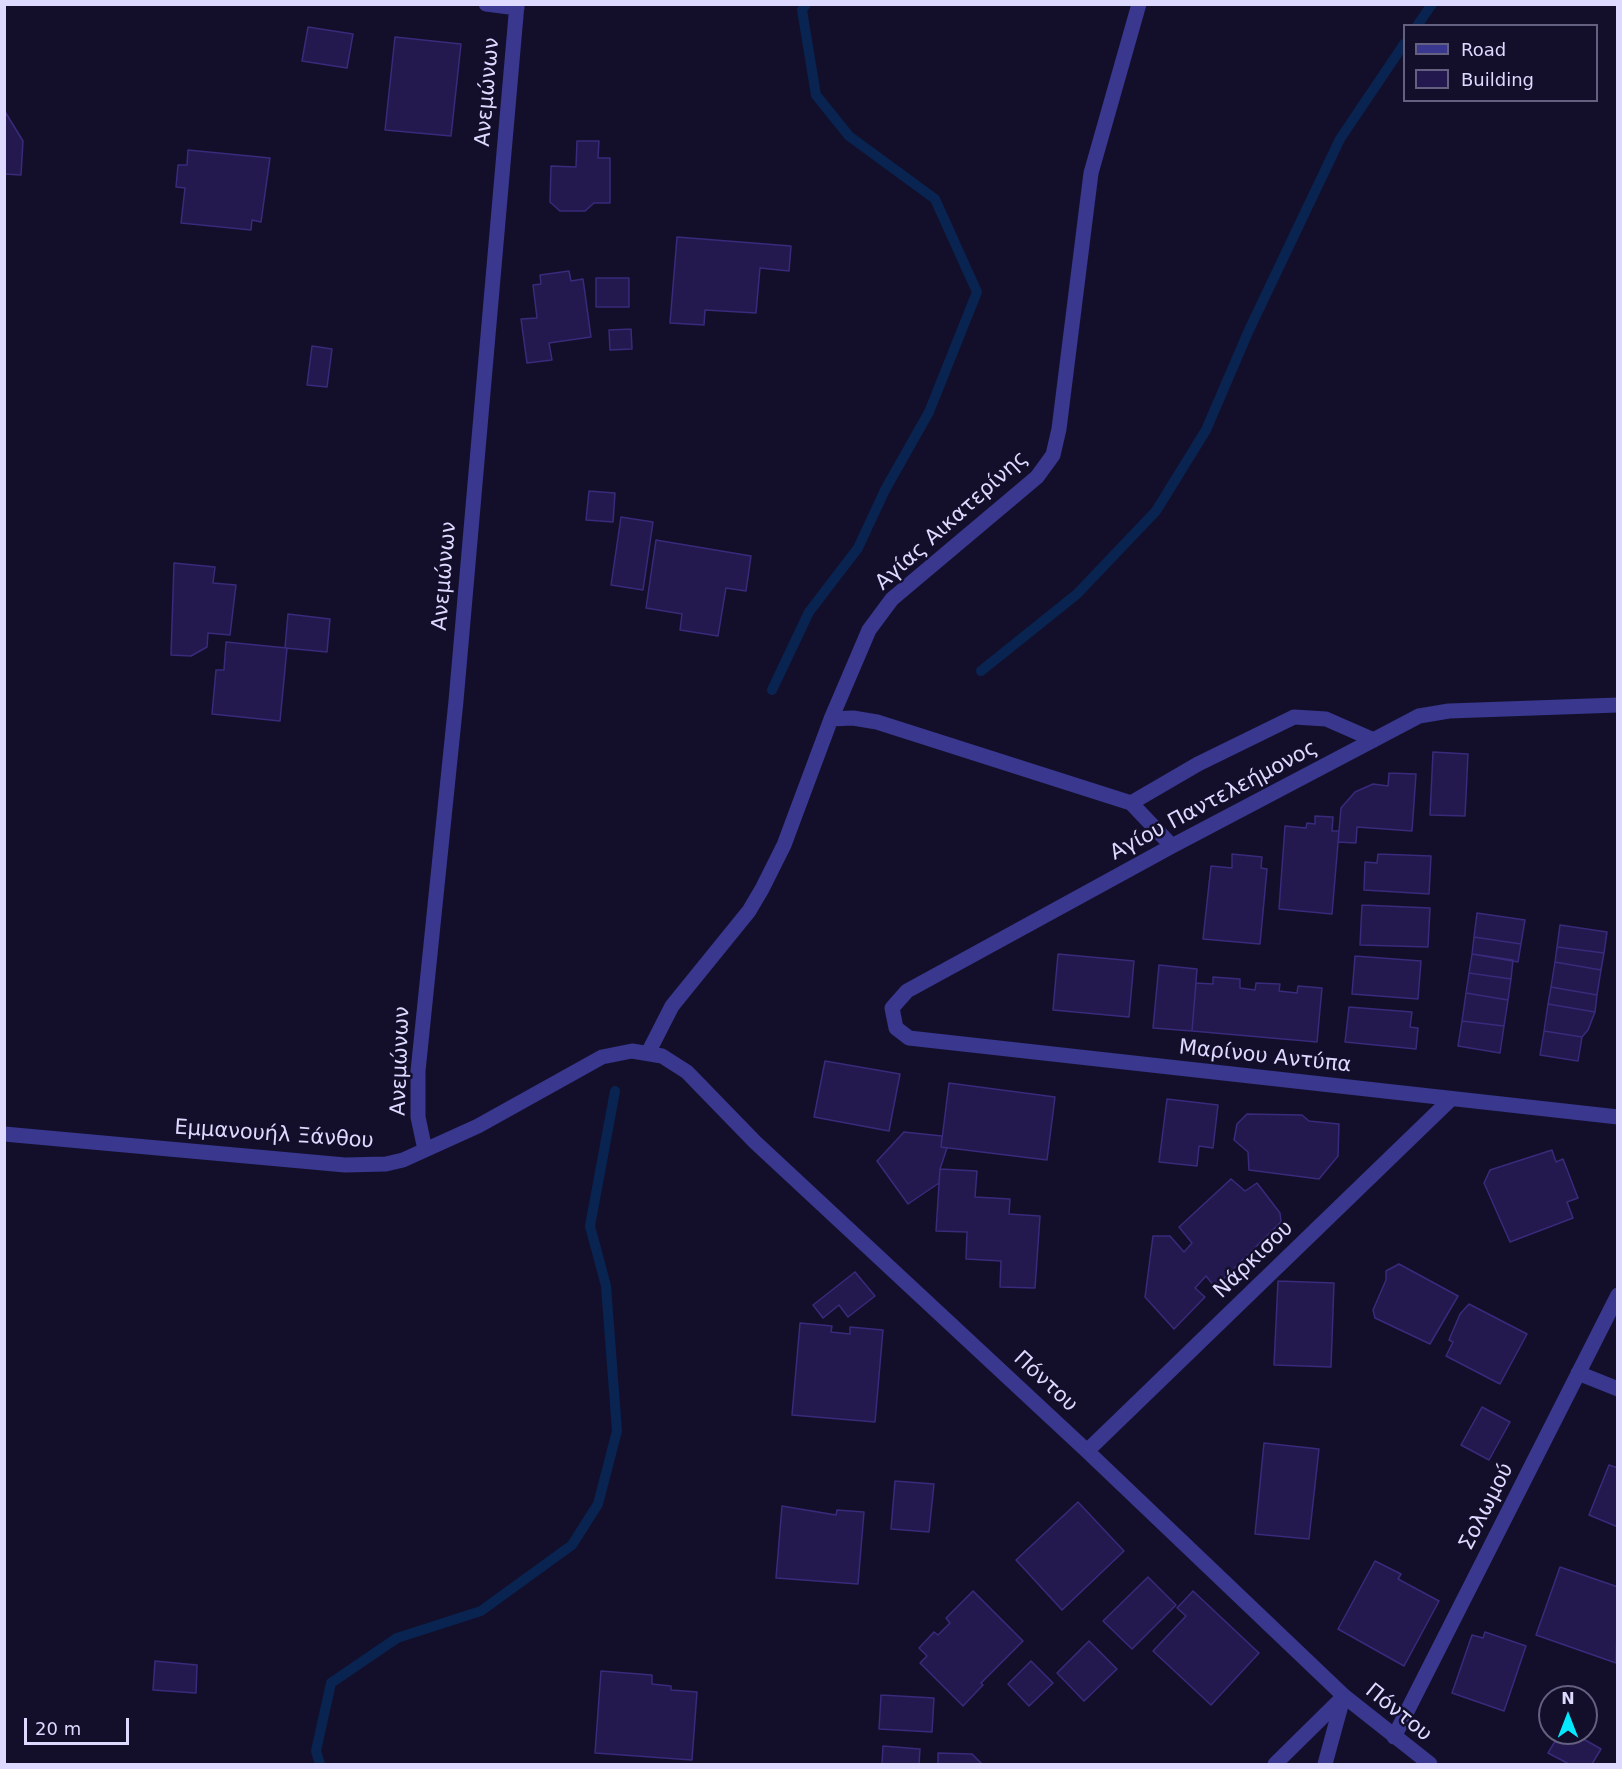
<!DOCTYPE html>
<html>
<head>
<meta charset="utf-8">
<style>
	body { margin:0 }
	#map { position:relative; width:1622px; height:1769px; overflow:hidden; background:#130f2b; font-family:"DejaVu Sans",sans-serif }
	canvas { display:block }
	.frame { position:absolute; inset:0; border:6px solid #ddd9ff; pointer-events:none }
	.legend { position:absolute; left:1403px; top:24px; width:195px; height:78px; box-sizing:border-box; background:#130f2b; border:2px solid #646080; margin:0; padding:8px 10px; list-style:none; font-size:18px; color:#ddd9ff }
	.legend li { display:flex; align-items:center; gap:12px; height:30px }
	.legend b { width:30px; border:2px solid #646080 }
	.north { position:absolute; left:1538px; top:1685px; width:60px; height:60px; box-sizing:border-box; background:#130f2b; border:2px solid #646080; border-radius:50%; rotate:0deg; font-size:16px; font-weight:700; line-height:24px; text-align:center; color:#ddd9ff }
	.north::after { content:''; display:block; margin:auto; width:21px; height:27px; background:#05e9ff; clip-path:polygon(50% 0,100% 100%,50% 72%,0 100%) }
	.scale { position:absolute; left:24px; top:1718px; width:105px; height:27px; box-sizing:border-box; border:3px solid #ddd9ff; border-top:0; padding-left:8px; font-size:18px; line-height:21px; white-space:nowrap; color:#ddd9ff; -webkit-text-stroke:4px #130f2b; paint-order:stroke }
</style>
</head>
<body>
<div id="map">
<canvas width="1622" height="1769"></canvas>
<div class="frame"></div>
<ul class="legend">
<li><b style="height:8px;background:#39378e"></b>Road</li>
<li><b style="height:16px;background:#23194e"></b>Building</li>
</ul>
<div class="north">N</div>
<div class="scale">20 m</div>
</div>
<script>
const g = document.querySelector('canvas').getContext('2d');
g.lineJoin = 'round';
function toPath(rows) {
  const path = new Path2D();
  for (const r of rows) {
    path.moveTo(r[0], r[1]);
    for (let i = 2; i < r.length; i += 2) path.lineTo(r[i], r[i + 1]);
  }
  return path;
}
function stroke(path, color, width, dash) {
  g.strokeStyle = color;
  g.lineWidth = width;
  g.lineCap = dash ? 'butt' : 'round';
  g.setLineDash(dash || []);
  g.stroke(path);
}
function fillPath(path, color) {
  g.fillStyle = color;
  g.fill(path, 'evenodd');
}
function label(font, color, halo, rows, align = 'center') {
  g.font = font + ' "DejaVu Sans",sans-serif';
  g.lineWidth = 5;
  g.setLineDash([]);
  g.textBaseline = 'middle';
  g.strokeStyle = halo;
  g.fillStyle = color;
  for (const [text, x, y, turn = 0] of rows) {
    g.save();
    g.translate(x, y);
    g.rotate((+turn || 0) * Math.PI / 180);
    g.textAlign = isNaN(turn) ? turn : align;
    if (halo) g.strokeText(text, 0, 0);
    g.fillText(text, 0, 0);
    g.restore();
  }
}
stroke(toPath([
	[1417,26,1432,4],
	[981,671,1077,594,1156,511,1206,430,1249,330,1340,139,1404,44],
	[772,690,809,612,858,548,885,490,929,412,977,292,935,199,849,136,816,95,802,10,806,4],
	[320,1764,316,1751,331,1683,397,1638,481,1611,572,1545,598,1504,617,1431,606,1286,590,1226,615,1091]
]), '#092450', 10);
const building = toPath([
	[308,27,353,34,347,68,302,61,308,27],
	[395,37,461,44,451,136,385,130,395,37],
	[4,110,23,141,21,175,4,174,4,110],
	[577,141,599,141,598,158,610,158,610,203,594,203,585,211,560,211,550,202,551,166,576,167,577,141],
	[188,150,270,158,261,222,252,220,251,230,181,223,185,188,176,187,178,165,187,165,188,150],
	[677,237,791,246,789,271,760,268,756,313,705,310,704,325,670,323,677,237],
	[569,271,571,281,583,279,591,337,549,343,552,360,527,363,521,319,537,318,533,285,541,284,540,275,569,271],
	[596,278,629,278,629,307,596,307,596,278],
	[631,329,632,349,610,350,609,330,631,329],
	[312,346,332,349,327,387,307,385,312,346],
	[589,491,615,493,613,522,586,520,589,491],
	[621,517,653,522,643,590,611,585,621,517],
	[656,540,751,556,746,591,726,588,718,636,680,630,682,614,646,608,656,540],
	[174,563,215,567,213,583,236,585,230,635,208,633,207,647,191,656,171,655,174,563],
	[288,614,330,619,327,652,285,648,288,614],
	[226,642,287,648,280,721,212,714,216,670,224,670,226,642],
	[1433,752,1468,754,1465,816,1430,815,1433,752],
	[1389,773,1416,774,1412,831,1357,827,1356,843,1338,842,1341,808,1355,792,1373,784,1388,786,1389,773],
	[1315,816,1333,817,1332,831,1339,831,1332,914,1279,909,1285,826,1306,828,1307,823,1315,824,1315,816],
	[1232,854,1262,857,1261,868,1267,869,1260,944,1203,939,1211,866,1232,868,1232,854],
	[1378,854,1431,856,1429,894,1364,890,1365,862,1377,863,1378,854],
	[1362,905,1430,908,1428,947,1360,945,1362,905],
	[1477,913,1525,920,1521,944,1474,937,1477,913],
	[1560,925,1607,932,1604,953,1557,947,1560,925],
	[1474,937,1521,944,1518,962,1472,954,1474,937],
	[1557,947,1604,953,1601,970,1555,962,1557,947],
	[1058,954,1134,961,1129,1017,1053,1010,1058,954],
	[1472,954,1513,960,1511,979,1469,973,1472,954],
	[1355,956,1421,961,1418,999,1352,994,1355,956],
	[1555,962,1601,970,1597,995,1551,987,1555,962],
	[1159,965,1197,969,1192,1031,1153,1028,1159,965],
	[1469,973,1511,979,1508,1000,1466,993,1469,973],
	[1213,977,1240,979,1240,988,1255,990,1256,983,1280,984,1279,991,1297,993,1298,986,1322,988,1317,1042,1192,1031,1196,983,1213,984,1213,977],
	[1551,987,1597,995,1595,1012,1548,1004,1551,987],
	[1466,993,1508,1000,1504,1026,1462,1021,1466,993],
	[1548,1004,1595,1012,1588,1030,1582,1037,1544,1031,1548,1004],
	[1349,1007,1412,1012,1410,1027,1418,1028,1416,1049,1345,1042,1349,1007],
	[1462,1021,1504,1026,1500,1053,1458,1046,1462,1021],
	[1544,1031,1582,1037,1578,1061,1540,1055,1544,1031],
	[825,1061,900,1074,889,1131,814,1117,825,1061],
	[949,1083,1055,1097,1047,1160,941,1147,949,1083],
	[1167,1099,1218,1105,1213,1148,1199,1146,1197,1166,1159,1162,1167,1099],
	[1247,1114,1302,1115,1309,1121,1339,1124,1338,1156,1319,1179,1249,1170,1248,1152,1234,1140,1237,1124,1247,1114],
	[904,1132,942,1136,941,1147,947,1148,940,1169,939,1183,908,1204,877,1161,904,1132],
	[1552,1150,1556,1162,1563,1159,1578,1198,1567,1202,1573,1218,1510,1242,1484,1183,1490,1170,1552,1150],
	[940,1169,977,1171,975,1197,1010,1199,1009,1214,1040,1216,1035,1288,1000,1287,1001,1261,966,1259,967,1232,936,1231,940,1169],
	[1231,1179,1245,1191,1257,1183,1280,1213,1281,1222,1215,1287,1206,1276,1195,1288,1205,1297,1174,1329,1145,1297,1153,1236,1170,1236,1184,1252,1192,1243,1179,1227,1231,1179],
	[1399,1264,1458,1296,1430,1344,1375,1318,1373,1310,1386,1280,1386,1271,1399,1264],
	[855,1272,875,1296,848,1317,839,1305,823,1318,813,1305,855,1272],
	[1278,1281,1334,1283,1331,1367,1274,1365,1278,1281],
	[1469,1304,1527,1334,1500,1384,1446,1356,1453,1342,1449,1340,1460,1314,1469,1304],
	[800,1323,832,1326,831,1332,850,1334,850,1327,883,1330,875,1422,792,1415,800,1323],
	[1482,1407,1510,1422,1489,1460,1461,1445,1482,1407],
	[1264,1443,1319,1449,1309,1539,1255,1534,1264,1443],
	[1609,1465,1618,1468,1618,1527,1589,1515,1609,1465],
	[895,1481,934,1484,929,1532,891,1529,895,1481],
	[1078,1502,1124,1551,1062,1610,1016,1560,1078,1502],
	[782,1506,836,1515,837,1510,864,1512,858,1584,776,1578,782,1506],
	[1375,1561,1401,1574,1398,1579,1439,1601,1404,1666,1338,1629,1375,1561],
	[1560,1567,1618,1587,1616,1663,1536,1635,1560,1567],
	[1148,1577,1176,1605,1132,1649,1103,1621,1148,1577],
	[973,1591,1023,1641,981,1683,983,1685,963,1706,920,1663,927,1656,919,1648,934,1632,938,1635,950,1623,946,1618,973,1591],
	[1193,1591,1259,1653,1211,1705,1153,1651,1186,1616,1177,1608,1193,1591],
	[1485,1632,1526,1646,1504,1711,1452,1693,1472,1635,1483,1638,1485,1632],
	[1089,1641,1117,1669,1084,1701,1057,1673,1089,1641],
	[155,1661,197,1665,196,1693,153,1690,155,1661],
	[1031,1661,1053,1683,1029,1706,1008,1684,1031,1661],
	[601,1671,652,1675,652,1684,671,1686,671,1690,697,1692,692,1760,595,1753,601,1671],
	[881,1695,934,1698,932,1732,879,1729,881,1695],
	[1560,1733,1573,1733,1601,1749,1592,1764,1569,1764,1548,1753,1560,1733],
	[883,1746,920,1749,919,1764,882,1764,883,1746],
	[938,1753,972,1754,982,1764,938,1764,938,1753]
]);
fillPath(building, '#23194e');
stroke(building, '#392a7b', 1.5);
stroke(toPath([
	[486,4,517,8],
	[1618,705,1449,711,1419,716,1172,846,907,991,892,1008,896,1028,909,1038,1618,1117],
	[831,719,853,718,877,722,1131,803,1172,846],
	[1131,803,1198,764,1294,717,1326,719,1374,740],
	[648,1053,672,1006,749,911,762,889,784,845,831,719,869,630,892,599,1037,477,1053,455,1059,429,1091,173,1139,4],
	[4,1134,345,1165,386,1164,403,1160,478,1126,602,1057,632,1051,662,1056,687,1072,755,1142,1087,1451,1344,1696,1430,1764],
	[425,1150,418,1117,418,1071,456,701,517,4],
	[1578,1373,1618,1389],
	[1087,1451,1451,1099],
	[1394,1737,1618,1295],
	[1275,1764,1344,1696],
	[1325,1764,1343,1698]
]), '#39378e', 15);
label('21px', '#ddd9ff', '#130f2b', [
	["Ανεμώνων",488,92,-85],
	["Αγίας Αικατερίνης",952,521,-42],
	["Ανεμώνων",445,576,-85],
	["Αγίου Παντελεήμονος",1214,801,-28],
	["Μαρίνου Αντύπα",1265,1057,6],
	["Ανεμώνων",401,1061,-88],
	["Εμμανουήλ Ξάνθου",274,1135,4],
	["Νάρκισου",1254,1260,-44],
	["Πόντου",1045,1382,43],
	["Σολωμού",1487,1507,-63],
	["Πόντου",1398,1713,39]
]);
</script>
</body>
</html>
